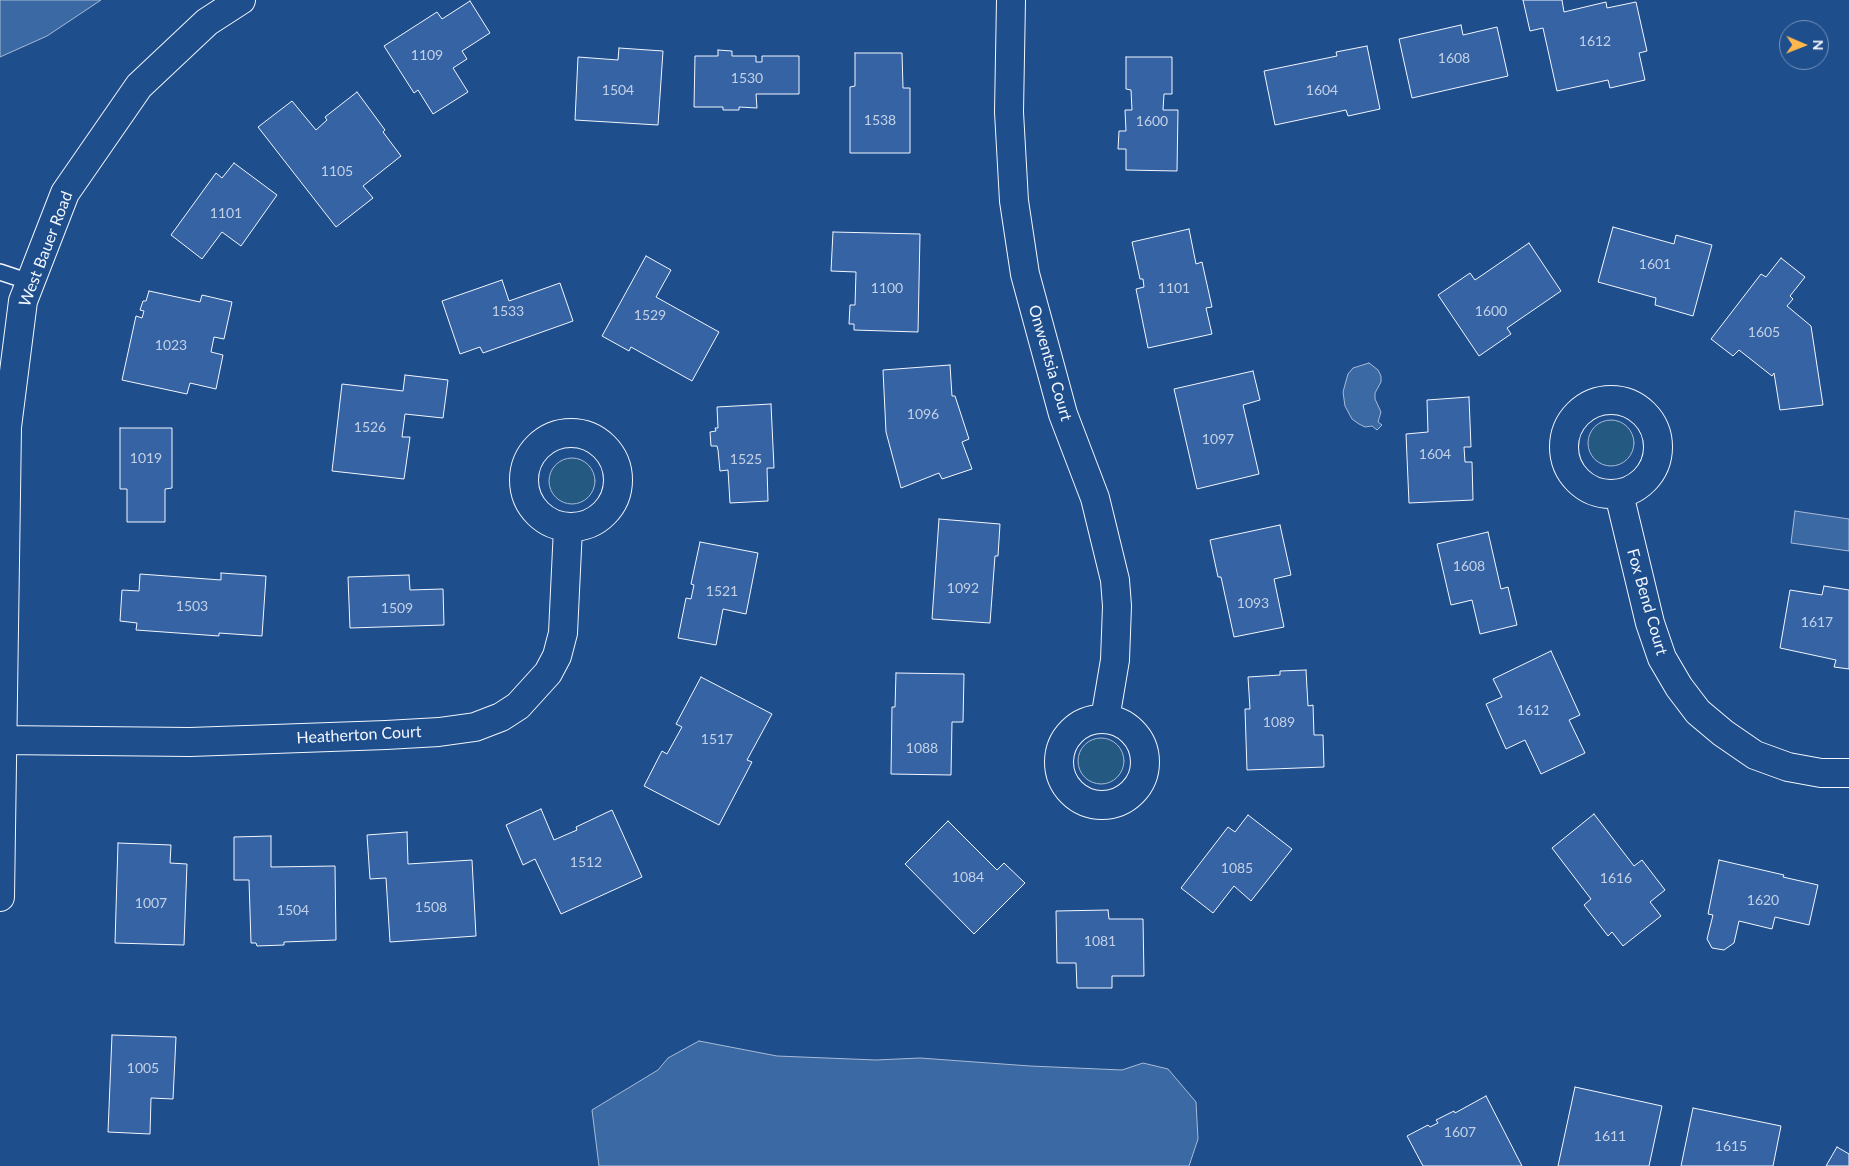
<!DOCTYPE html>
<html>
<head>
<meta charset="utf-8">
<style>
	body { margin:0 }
	#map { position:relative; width:1849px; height:1166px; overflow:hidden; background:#1f4e8c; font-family:Lato,sans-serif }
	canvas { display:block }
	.north { position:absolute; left:1779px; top:20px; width:50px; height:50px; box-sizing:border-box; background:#1f4e8c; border:1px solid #7391ba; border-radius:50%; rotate:91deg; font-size:14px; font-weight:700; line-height:20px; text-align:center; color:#f2f6ff }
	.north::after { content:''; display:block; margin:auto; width:18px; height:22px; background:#ffb74d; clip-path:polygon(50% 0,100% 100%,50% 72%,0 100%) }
</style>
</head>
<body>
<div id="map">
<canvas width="1849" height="1166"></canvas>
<div class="north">N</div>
</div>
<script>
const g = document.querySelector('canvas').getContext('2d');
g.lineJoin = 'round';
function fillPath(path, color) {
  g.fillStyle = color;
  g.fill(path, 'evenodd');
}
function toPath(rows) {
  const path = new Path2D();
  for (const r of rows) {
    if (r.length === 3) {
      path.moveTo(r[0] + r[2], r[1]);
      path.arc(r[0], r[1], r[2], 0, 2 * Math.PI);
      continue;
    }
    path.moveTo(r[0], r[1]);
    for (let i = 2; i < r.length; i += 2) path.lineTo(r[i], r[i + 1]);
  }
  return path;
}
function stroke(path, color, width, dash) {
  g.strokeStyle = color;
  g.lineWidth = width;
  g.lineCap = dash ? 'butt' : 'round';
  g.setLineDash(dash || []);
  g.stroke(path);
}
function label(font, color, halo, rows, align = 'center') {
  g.font = font + ' Lato,sans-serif';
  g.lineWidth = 4;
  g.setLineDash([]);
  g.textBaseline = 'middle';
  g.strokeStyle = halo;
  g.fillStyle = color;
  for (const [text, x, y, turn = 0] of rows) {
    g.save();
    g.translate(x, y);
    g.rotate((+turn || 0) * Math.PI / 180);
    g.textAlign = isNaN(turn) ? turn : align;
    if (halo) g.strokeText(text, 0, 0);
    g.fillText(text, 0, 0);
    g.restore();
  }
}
const green = toPath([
	[1611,443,23],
	[572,481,23],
	[1101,761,23]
]);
fillPath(green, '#245a82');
stroke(green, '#a8bbd7', 1);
const water = toPath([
	[0,0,101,0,47,36,0,57,0,0],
	[1369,363,1378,370,1381,376,1381,382,1375,393,1375,399,1381,412,1378,422,1382,425,1377,430,1372,426,1365,427,1359,424,1352,419,1345,406,1343,392,1348,374,1353,368,1369,363],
	[1795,511,1849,519,1849,551,1791,543,1795,511],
	[699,1041,777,1056,876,1060,920,1058,1030,1066,1122,1070,1143,1063,1168,1069,1196,1102,1198,1139,1189,1166,599,1166,592,1110,658,1070,668,1058,699,1041]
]);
fillPath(water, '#3b69a3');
stroke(water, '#a8bbd7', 1);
const building = toPath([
	[1523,0,1562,0,1564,12,1606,2,1607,8,1636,2,1647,51,1639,53,1645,80,1610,88,1608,80,1557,91,1543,28,1530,31,1523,0],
	[470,1,490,33,462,51,467,59,453,68,468,92,433,114,418,90,414,93,384,46,437,12,442,19,470,1],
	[1461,25,1463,35,1497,27,1508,76,1412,98,1399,39,1461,25],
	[1367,46,1380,109,1348,116,1346,110,1275,125,1264,71,1337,56,1336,52,1367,46],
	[619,48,663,51,658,125,575,120,578,57,618,60,619,48],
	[718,50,732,51,732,56,756,56,756,62,762,62,762,56,799,56,799,94,756,94,757,108,739,107,739,110,723,110,723,107,694,107,695,56,718,56,718,50],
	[855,53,902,53,903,88,910,88,910,153,850,153,850,87,855,86,855,53],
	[1126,57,1172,57,1172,94,1164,94,1163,110,1178,110,1177,171,1126,170,1126,149,1118,149,1119,131,1126,131,1125,110,1132,110,1131,90,1126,89,1126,57],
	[357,92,385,130,383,132,401,156,363,186,373,198,336,227,258,127,292,101,316,130,327,120,325,117,357,92],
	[234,163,277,195,241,246,222,232,202,259,171,235,216,173,222,178,234,163],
	[1613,227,1674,244,1676,235,1712,245,1693,316,1655,305,1656,298,1598,282,1613,227],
	[1189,229,1196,264,1202,262,1212,307,1206,308,1212,334,1148,348,1136,289,1144,287,1143,279,1140,279,1132,242,1189,229],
	[833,232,920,234,918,332,854,330,854,324,849,324,850,305,855,305,856,272,831,271,833,232],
	[1529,243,1561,291,1507,328,1511,334,1479,356,1438,295,1470,273,1475,280,1529,243],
	[646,256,671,270,656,297,719,332,692,381,631,347,629,351,602,336,646,256],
	[1781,258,1805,277,1790,296,1793,299,1787,306,1811,326,1823,405,1780,410,1774,373,1772,376,1739,350,1733,356,1711,339,1761,274,1766,277,1781,258],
	[502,280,509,301,560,283,573,321,483,353,480,347,460,354,442,301,502,280],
	[149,291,200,302,202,295,232,302,224,339,214,337,211,352,223,355,216,389,190,383,187,394,122,380,136,316,142,318,144,311,140,310,143,301,146,301,149,291],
	[950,365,952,396,955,396,969,439,962,442,972,469,942,479,939,473,901,488,886,432,883,370,950,365],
	[1253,371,1260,400,1243,405,1259,474,1197,489,1174,389,1253,371],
	[405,375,448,380,443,418,405,414,402,437,410,437,404,479,332,471,342,384,403,391,405,375],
	[1469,397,1471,447,1464,447,1465,462,1472,462,1473,500,1409,503,1406,434,1428,432,1427,400,1469,397],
	[771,404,774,468,767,468,768,501,730,503,728,470,720,471,718,450,717,446,711,446,710,432,716,431,715,428,718,428,717,407,771,404],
	[120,428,172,428,172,488,165,489,165,522,127,522,127,489,120,489,120,428],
	[939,519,1000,524,998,556,995,556,990,623,932,619,939,519],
	[1280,525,1291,575,1274,579,1284,627,1234,637,1221,577,1218,577,1210,540,1280,525],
	[1488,532,1501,589,1508,587,1517,625,1480,634,1472,600,1451,605,1437,544,1488,532],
	[700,542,758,553,746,614,723,609,716,645,678,638,686,598,691,599,694,585,691,584,700,542],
	[221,573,266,576,262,636,219,633,219,636,136,630,137,623,120,621,122,590,139,591,140,574,221,580,221,573],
	[409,575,410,590,443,589,444,625,350,628,348,577,409,575],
	[1824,586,1849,590,1849,669,1834,667,1836,660,1780,648,1790,590,1822,595,1824,586],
	[1551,651,1580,715,1569,720,1585,753,1541,774,1525,740,1506,749,1486,704,1502,697,1493,679,1551,651],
	[1306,670,1308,706,1313,705,1314,735,1323,735,1324,767,1247,770,1245,709,1250,709,1248,677,1280,675,1280,671,1306,670],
	[896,673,964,674,963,722,952,722,951,775,891,774,892,707,895,707,896,673],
	[701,677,772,714,747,760,752,762,719,825,644,786,662,751,667,754,682,727,676,724,701,677],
	[541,809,554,840,577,830,576,827,612,810,642,877,561,914,535,859,523,865,506,825,541,809],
	[1594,814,1634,866,1642,860,1665,890,1650,902,1661,916,1623,946,1612,932,1608,936,1584,905,1591,899,1552,848,1594,814],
	[1248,815,1292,849,1251,901,1234,886,1213,913,1181,888,1228,827,1235,832,1248,815],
	[948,821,997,870,1004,863,1025,883,974,934,905,864,948,821],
	[407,832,408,864,472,860,476,936,390,942,386,878,370,879,367,835,407,832],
	[271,836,271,867,335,866,336,940,284,942,284,945,257,946,256,943,251,943,249,880,234,880,234,837,271,836],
	[118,843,171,845,170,863,187,864,184,945,115,943,118,843],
	[1719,860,1784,875,1783,877,1818,885,1809,925,1775,917,1772,929,1739,921,1734,943,1724,950,1712,948,1707,939,1713,915,1708,914,1719,860],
	[1108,910,1109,919,1143,919,1144,976,1112,976,1112,988,1077,988,1076,963,1057,963,1056,911,1108,910],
	[112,1035,176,1037,173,1099,151,1098,150,1134,108,1132,112,1035],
	[1575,1087,1662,1106,1649,1166,1558,1166,1575,1087],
	[1486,1096,1522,1166,1423,1166,1407,1136,1428,1125,1430,1127,1438,1123,1436,1120,1454,1111,1455,1113,1486,1096],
	[1693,1108,1781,1126,1773,1166,1681,1166,1693,1108],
	[1837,1147,1849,1154,1849,1166,1826,1166,1837,1147]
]);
fillPath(building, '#3563a3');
stroke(building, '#f2f6ff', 1);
const service = toPath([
	[0,272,30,282]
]);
const minor = toPath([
	[1011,0,1009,112,1014,201,1025,274,1063,414,1095,498,1115,580,1117,606,1115,660,1105,719],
	[1611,447,47],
	[571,480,47],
	[1619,494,1650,623,1662,658,1679,687,1698,712,1723,733,1755,755,1788,767,1821,773,1849,773],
	[1102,762,43],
	[0,740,190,742,386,735,439,732,475,727,501,717,518,706,548,673,557,656,563,633,568,528],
	[0,897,7,427,23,301,65,193,139,86,207,22,241,0]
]);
stroke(service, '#f2f6ff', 18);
stroke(minor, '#f2f6ff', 30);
stroke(service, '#1f4e8c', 15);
stroke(minor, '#1f4e8c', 28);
label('14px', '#c3d1e8', null, [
	["1612",1595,41],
	["1109",427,55],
	["1608",1454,58],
	["1530",747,78],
	["1504",618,90],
	["1604",1322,90],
	["1538",880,120],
	["1600",1152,121],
	["1105",337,171],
	["1101",226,213],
	["1601",1655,264],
	["1100",887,288],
	["1101",1174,288],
	["1533",508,311],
	["1600",1491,311],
	["1529",650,315],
	["1605",1764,332],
	["1023",171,345],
	["1096",923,414],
	["1526",370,427],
	["1097",1218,439],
	["1604",1435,454],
	["1019",146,458],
	["1525",746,459],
	["1608",1469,566],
	["1092",963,588],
	["1521",722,591],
	["1093",1253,603],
	["1503",192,606],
	["1509",397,608],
	["1617",1817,622],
	["1612",1533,710],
	["1089",1279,722],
	["1517",717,739],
	["1088",922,748],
	["1512",586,862],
	["1085",1237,868],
	["1084",968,877],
	["1616",1616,878],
	["1620",1763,900],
	["1007",151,903],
	["1508",431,907],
	["1504",293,910],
	["1081",1100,941],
	["1005",143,1068],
	["1607",1460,1132],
	["1611",1610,1136],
	["1615",1731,1146]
]);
label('16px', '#f2f6ff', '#1f4e8c', [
	["West Bauer Road",46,249,-69],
	["Onwentsia Court",1050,363,74],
	["Fox Bend Court",1647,602,74],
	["Heatherton Court",359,735,-3]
]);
</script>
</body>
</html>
